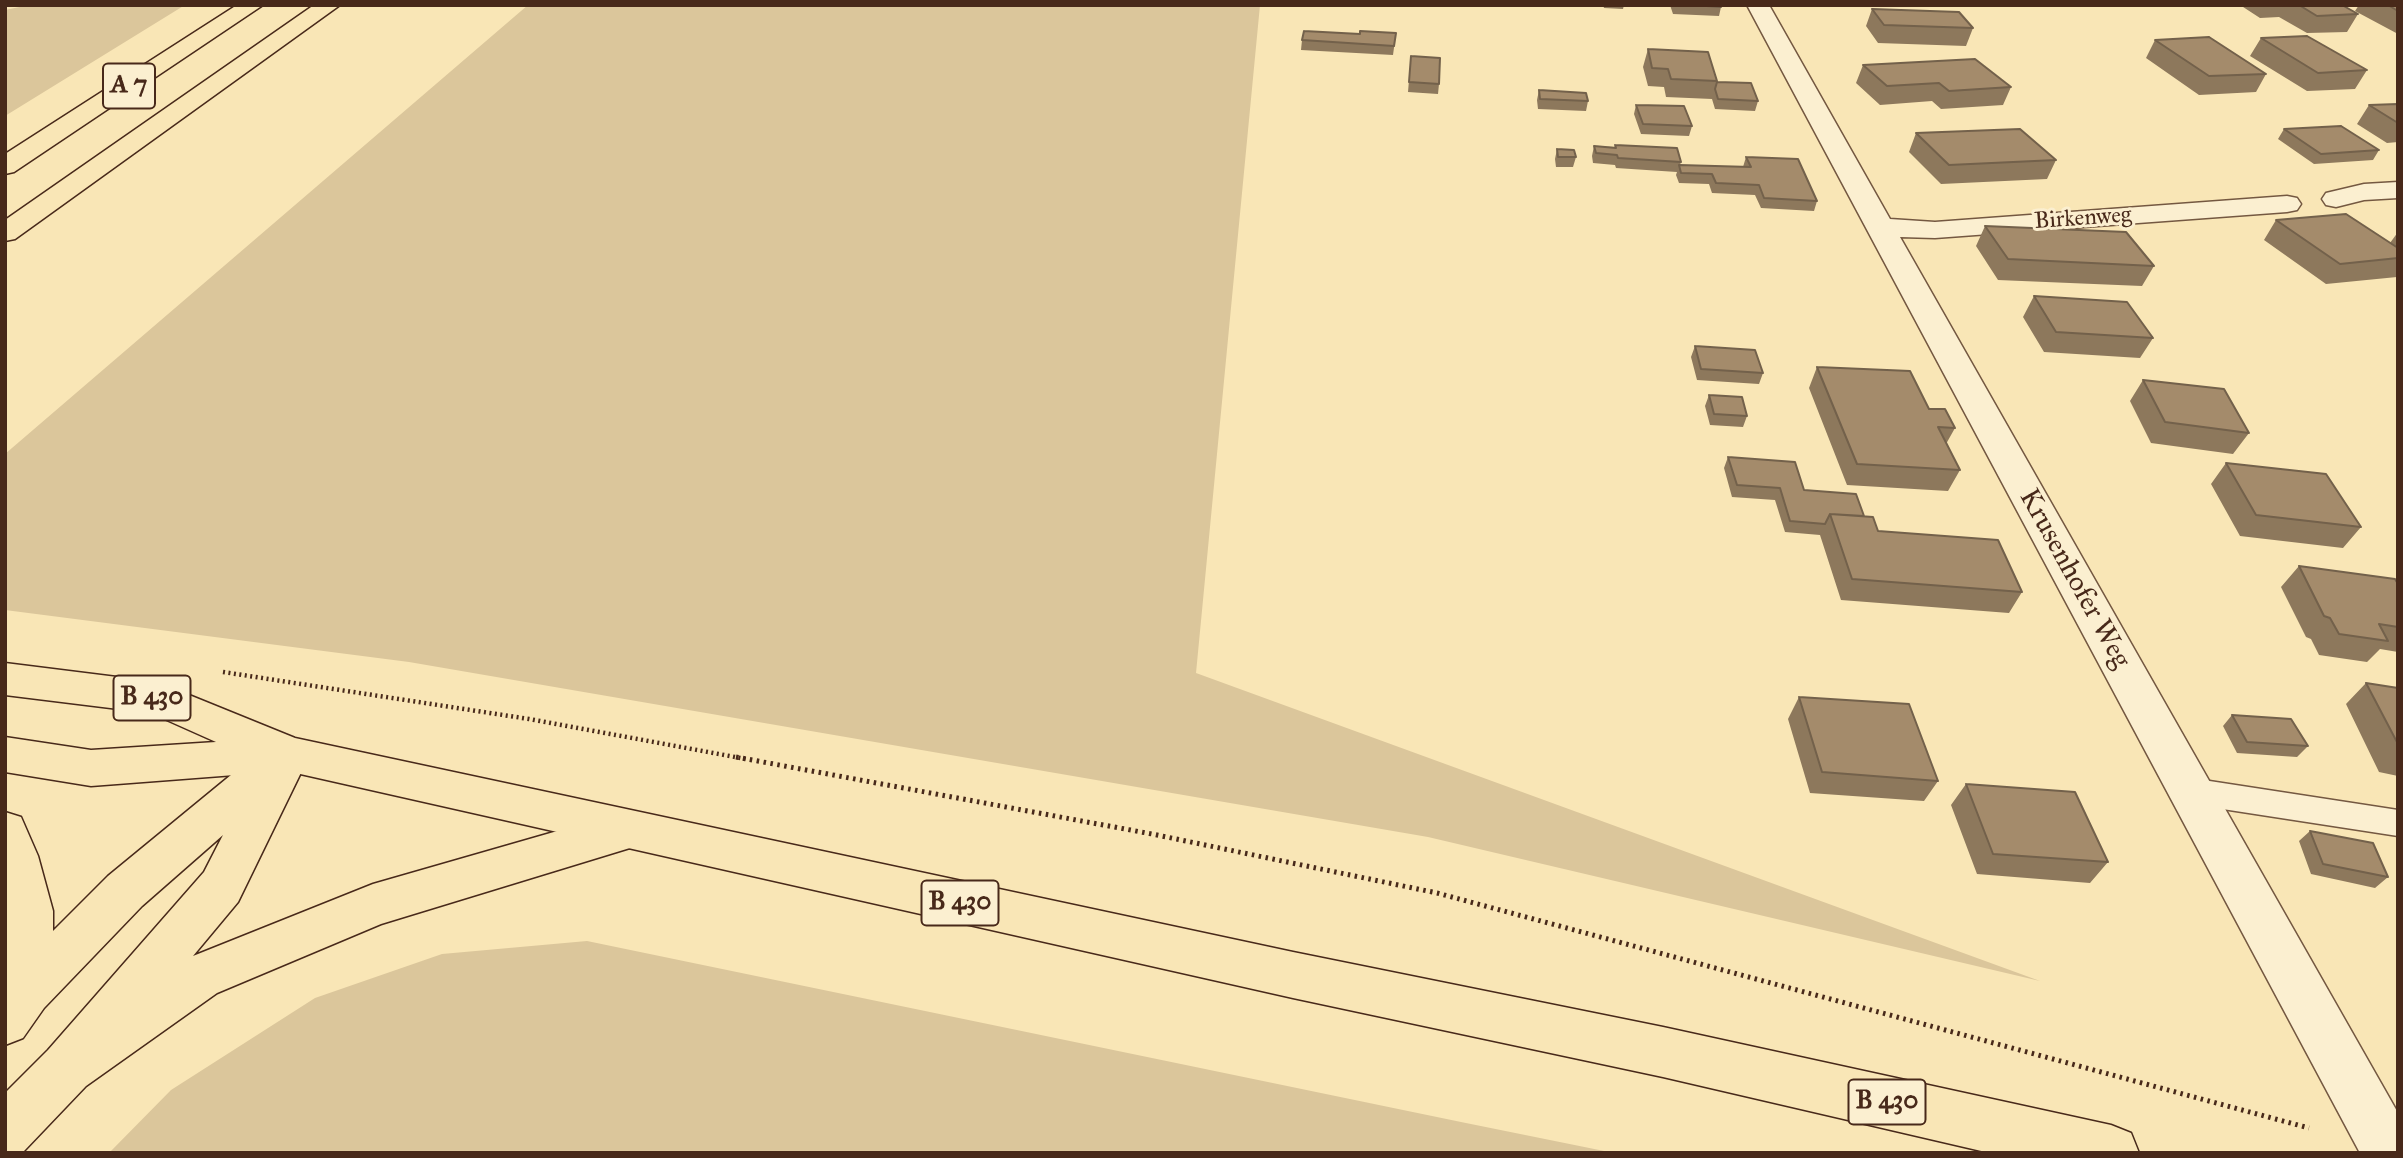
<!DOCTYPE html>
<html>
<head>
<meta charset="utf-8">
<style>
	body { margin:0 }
	#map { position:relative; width:2403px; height:1158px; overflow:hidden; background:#f9e6b6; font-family:"IM FELL Great Primer",serif }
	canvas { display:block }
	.frame { position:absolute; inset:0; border:7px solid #48291a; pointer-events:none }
</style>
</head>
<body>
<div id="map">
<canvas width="2403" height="1158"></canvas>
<div class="frame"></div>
</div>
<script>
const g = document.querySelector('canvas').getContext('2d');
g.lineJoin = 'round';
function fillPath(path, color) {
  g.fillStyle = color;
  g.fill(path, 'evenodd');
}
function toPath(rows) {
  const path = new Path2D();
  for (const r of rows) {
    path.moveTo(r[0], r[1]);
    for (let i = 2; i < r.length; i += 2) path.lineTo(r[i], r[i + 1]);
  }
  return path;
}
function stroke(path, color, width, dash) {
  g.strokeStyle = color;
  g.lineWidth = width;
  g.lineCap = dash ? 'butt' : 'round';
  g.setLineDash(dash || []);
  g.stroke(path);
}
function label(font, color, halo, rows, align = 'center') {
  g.font = font + ' "IM FELL Great Primer",serif';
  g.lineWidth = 6;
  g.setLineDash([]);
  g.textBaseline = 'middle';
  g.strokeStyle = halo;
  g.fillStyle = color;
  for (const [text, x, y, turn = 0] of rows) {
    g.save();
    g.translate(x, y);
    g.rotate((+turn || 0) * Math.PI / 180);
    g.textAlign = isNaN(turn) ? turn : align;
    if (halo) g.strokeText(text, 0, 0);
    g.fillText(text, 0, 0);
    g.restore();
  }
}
fillPath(toPath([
	[29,5,185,5,5,116,5,10],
	[528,5,1260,5,1196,673,2040,981,1428,837,409,662,5,610,5,454],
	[587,941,1461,1122,1614,1153,109,1153,171,1090,315,998,442,954]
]), '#dbc69b');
const service = toPath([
	[2190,778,2398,810,2398,836,2190,804,2179,800,2175,791,2179,782,2190,778]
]);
const minor = toPath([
	[1747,5,1769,5,1890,219,1935,222,2287,196,2297,198,2301,204,2297,210,2287,212,1935,238,1900,237,2398,1113,2398,1153,2360,1153,1747,5],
	[2398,182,2398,198,2364,200,2336,207,2326,205,2322,199,2326,193,2364,184,2398,182]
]);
const primary = toPath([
	[5,663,157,682,295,738,1293,952,1663,1027,2111,1125,2131,1133,2139,1153,1990,1153,1663,1077,1293,998,287,771,91,786,5,772,5,737,91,750,216,742,151,713,5,695,5,663]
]);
const motorway = toPath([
	[237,5,263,5,14,172,5,174,5,154,237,5],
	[314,5,340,5,15,239,5,241,5,220,314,5],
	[288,736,303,742,310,754,238,902,193,956,373,884,627,811,643,816,650,830,643,844,381,924,217,993,86,1086,24,1151,5,1153,5,1093,48,1050,204,872,223,835,142,906,44,1008,23,1038,5,1045,5,812,21,817,38,856,53,911,53,931,108,876,259,752,268,749,273,742,288,736]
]);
stroke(service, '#745841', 3);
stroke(minor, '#745841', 3);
stroke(primary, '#48291a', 3);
stroke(motorway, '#48291a', 3);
stroke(toPath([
	[223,672,529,719,746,759]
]), '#48291a', 4.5, [2, 3.5]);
stroke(toPath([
	[736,757,1152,834,1437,893,2309,1128]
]), '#48291a', 5, [2.5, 4.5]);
fillPath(service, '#fbefd0');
fillPath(minor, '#fbefd0');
fillPath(primary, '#f9e6b6');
fillPath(motorway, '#f9e6b6');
fillPath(toPath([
	[1603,5,1624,5,1623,9,1604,8],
	[1670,5,1721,5,1721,7,1719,16,1673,14],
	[2240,5,2342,5,2358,14,2347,32,2307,33,2279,17,2260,18],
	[2359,5,2398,5,2398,34,2355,11],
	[1872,9,1973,28,1966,46,1878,43,1866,26],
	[1396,33,1393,55,1301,50,1302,40,1360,34],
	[2261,38,2367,70,2355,89,2307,91,2250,56],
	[2155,40,2266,74,2256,92,2199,95,2146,58],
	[1648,49,1758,101,1755,111,1715,109,1712,99,1666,97,1664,87,1648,86,1643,67],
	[1411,56,1439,84,1438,94,1408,92],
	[1863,65,2011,87,2003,105,1941,109,1932,101,1880,105,1856,83],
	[1539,90,1588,101,1586,111,1538,109,1537,100],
	[2398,104,2398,142,2387,143,2357,124,2369,105],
	[1636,105,1692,126,1689,136,1641,134,1634,114],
	[2284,129,2379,150,2373,160,2314,164,2278,139],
	[1916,133,2056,160,2047,179,1941,184,1909,152],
	[1615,145,1681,162,1680,165,1743,167,1746,157,1817,201,1814,211,1761,208,1755,195,1712,193,1709,184,1679,183,1676,175,1677,172,1616,168,1615,165,1593,163,1592,156,1594,146,1615,147],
	[1557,149,1576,157,1573,167,1556,167,1555,159],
	[2276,220,2390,243,2398,232,2398,276,2397,277,2326,284,2264,240],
	[1985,226,2154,266,2142,286,1998,280,1976,246],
	[2034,296,2153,338,2140,358,2044,352,2023,317],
	[1695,346,1763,373,1759,384,1697,380,1691,357],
	[1817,367,1929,409,1955,428,1946,444,1960,470,1948,491,1847,485,1809,388],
	[2143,380,2249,433,2233,454,2151,443,2130,401],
	[1709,395,1747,416,1743,427,1710,425,1705,406],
	[1728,457,1864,516,1878,531,2022,592,2009,613,1841,600,1820,535,1785,532,1775,500,1732,497,1724,468],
	[2226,463,2361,527,2343,548,2240,536,2211,484],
	[2299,566,2398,584,2398,652,2380,649,2367,662,2319,655,2311,639,2306,637,2281,587],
	[2366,683,2398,688,2398,776,2379,772,2346,704],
	[1799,697,1938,781,1924,801,1810,793,1788,719],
	[2232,715,2308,746,2297,757,2237,753,2223,726],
	[1966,784,2108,862,2090,883,1977,874,1951,805],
	[2310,831,2388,877,2375,888,2311,874,2299,841]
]), '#8d785c');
const building = toPath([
	[1692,5,1721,5,1721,7,1692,5],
	[2299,5,2342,5,2358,14,2317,16,2299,5],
	[2388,5,2398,5,2398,11,2388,5],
	[1872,9,1959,12,1973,28,1884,25,1872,9],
	[1304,31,1360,34,1360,31,1396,33,1394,46,1302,40,1304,31],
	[2307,36,2367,70,2318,73,2261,38,2307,36],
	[2209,37,2266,74,2209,76,2155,40,2209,37],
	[1648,49,1708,52,1717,81,1671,79,1668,69,1652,68,1648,49],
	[1411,56,1440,58,1439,84,1409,82,1411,56],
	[1975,59,2011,87,1949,91,1939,83,1887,86,1863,65,1975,59],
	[1717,82,1751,83,1758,101,1718,99,1715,89,1717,82],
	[1539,90,1586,93,1588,101,1540,99,1539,90],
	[2398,104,2398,123,2369,105,2398,104],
	[1636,105,1684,106,1692,126,1643,124,1636,105],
	[2341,126,2379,150,2321,154,2284,129,2341,126],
	[2020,129,2056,160,1949,165,1916,133,2020,129],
	[1615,145,1677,148,1681,162,1618,158,1617,155,1596,153,1594,146,1616,148,1615,145],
	[1557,149,1574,150,1576,157,1558,157,1557,149],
	[1746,157,1798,159,1817,201,1764,198,1759,185,1716,183,1712,174,1681,173,1679,165,1751,167,1746,157],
	[2346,214,2398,248,2398,258,2340,264,2276,220,2346,214],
	[1985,226,2126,232,2154,266,2008,259,1985,226],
	[2034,296,2127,302,2153,338,2056,332,2034,296],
	[1695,346,1755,350,1763,373,1701,369,1695,346],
	[1817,367,1910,371,1929,409,1945,409,1955,428,1938,427,1960,470,1857,464,1817,367],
	[2143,380,2224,389,2249,433,2165,422,2143,380],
	[1709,395,1742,397,1747,416,1714,414,1709,395],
	[1728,457,1795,462,1804,490,1856,494,1864,516,1830,514,1825,524,1790,521,1780,488,1737,485,1728,457],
	[2226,463,2326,474,2361,527,2256,515,2226,463],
	[1830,514,1873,517,1878,531,1998,540,2022,592,1852,579,1830,514],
	[2299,566,2395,579,2398,584,2398,627,2379,624,2388,641,2339,634,2330,618,2324,616,2299,566],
	[2366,683,2398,688,2398,744,2366,683],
	[1799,697,1909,704,1938,781,1822,772,1799,697],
	[2232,715,2291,719,2308,746,2247,742,2232,715],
	[1966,784,2075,792,2108,862,1993,854,1966,784],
	[2310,831,2373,843,2388,877,2323,864,2310,831]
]);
fillPath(building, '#a48b6b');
stroke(building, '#73614b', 2);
label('23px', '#48291a', '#fbefd0', [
	["Birkenweg",2083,219,-4]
]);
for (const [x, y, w] of [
	[129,86,52],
	[152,698,77],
	[960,903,77],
	[1887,1102,77]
]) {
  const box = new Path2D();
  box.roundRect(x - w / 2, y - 22.5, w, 45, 5);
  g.fillStyle = '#fbefd0';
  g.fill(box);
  stroke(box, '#48291a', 2);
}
label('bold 26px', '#48291a', null, [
	["A 7",129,86],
	["B 430",152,698],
	["B 430",960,903],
	["B 430",1887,1102]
]);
label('28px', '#48291a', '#fbefd0', [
	["Krusenhofer Weg",2074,579,61]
]);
</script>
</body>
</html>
